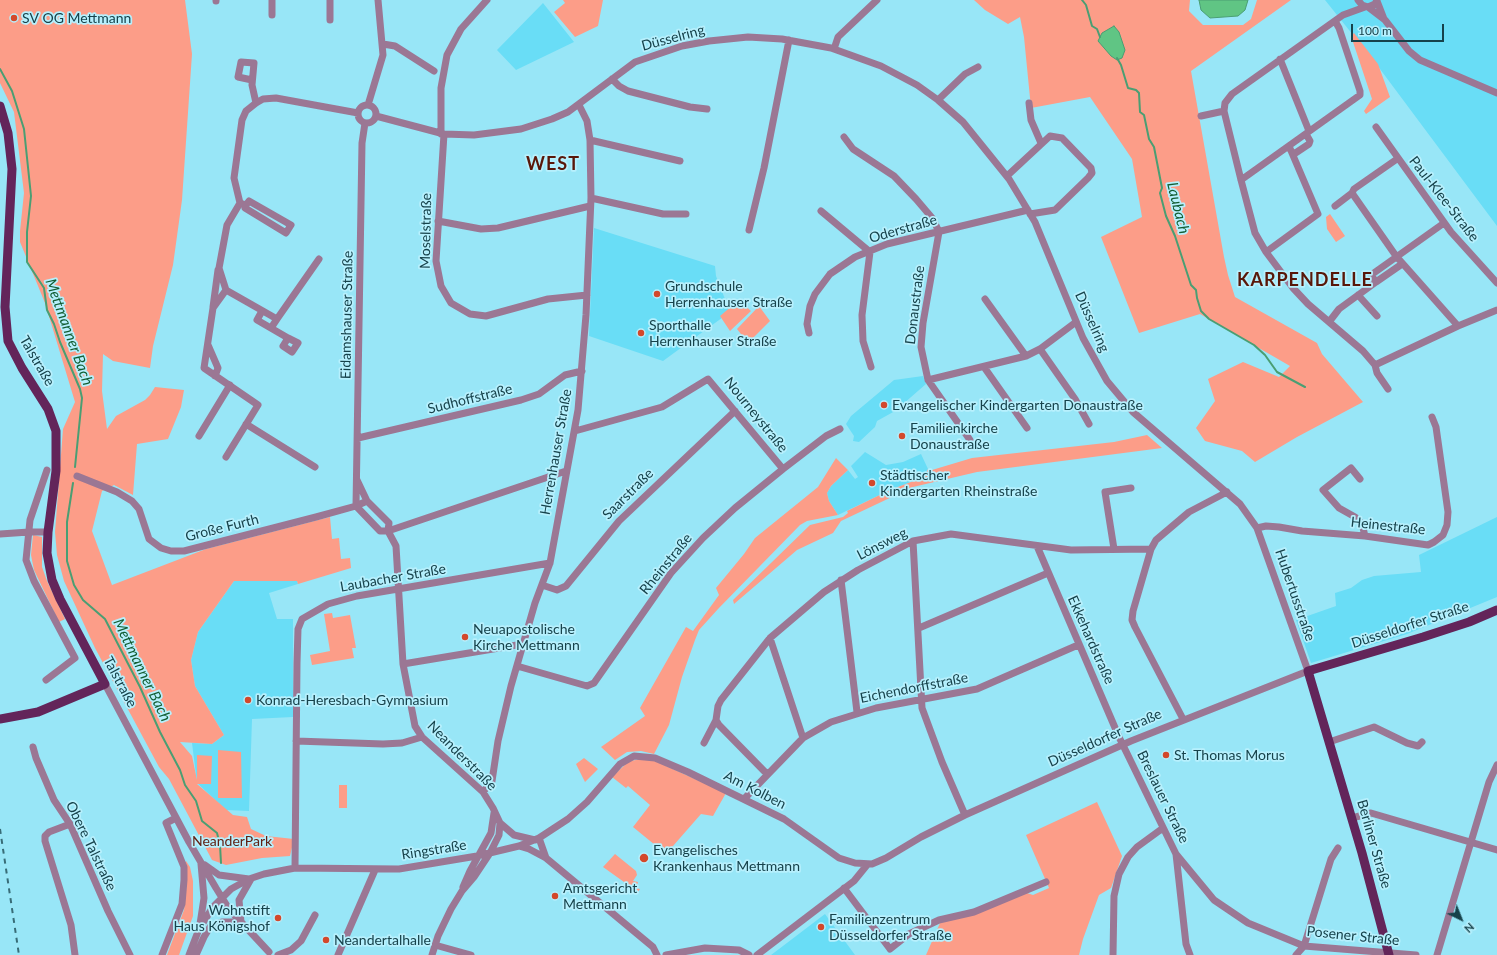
<!DOCTYPE html>
<html>
<head>
<meta charset="utf-8">
<style>
	body { margin:0 }
	#map { position:relative; width:1497px; height:955px; overflow:hidden; background:#98e6f7; font-family:Lato,sans-serif }
	canvas { display:block }
	.north { position:absolute; left:1441px; top:899px; width:40px; height:40px; -webkit-text-stroke:3px #b7f0fd; paint-order:stroke; rotate:137deg; font-size:11px; font-weight:700; line-height:16px; text-align:center; color:#16424b }
	.north::after { content:''; display:block; margin:auto; width:14px; height:18px; background:#16424b; clip-path:polygon(50% 0,100% 100%,50% 72%,0 100%) }
	.scale { position:absolute; left:1351px; top:24px; width:93px; height:18px; box-sizing:border-box; border:2px solid #16424b; border-top:0; padding-left:5px; font-size:12px; line-height:14px; white-space:nowrap; color:#16424b; -webkit-text-stroke:3px #b7f0fd; paint-order:stroke }
</style>
</head>
<body>
<div id="map">
<canvas width="1497" height="955"></canvas>
<div class="north">N</div>
<div class="scale">100 m</div>
</div>
<script>
const g = document.querySelector('canvas').getContext('2d');
g.lineJoin = 'round';
function fillPath(path, color) {
  g.fillStyle = color;
  g.fill(path, 'evenodd');
}
function toPath(rows) {
  const path = new Path2D();
  for (const r of rows) {
    if (r.length === 3) {
      path.moveTo(r[0] + r[2], r[1]);
      path.arc(r[0], r[1], r[2], 0, 2 * Math.PI);
      continue;
    }
    path.moveTo(r[0], r[1]);
    for (let i = 2; i < r.length; i += 2) path.lineTo(r[i], r[i + 1]);
  }
  return path;
}
function stroke(path, color, width, dash) {
  g.strokeStyle = color;
  g.lineWidth = width;
  g.lineCap = dash ? 'butt' : 'round';
  g.setLineDash(dash || []);
  g.stroke(path);
}
function label(font, color, halo, rows, align = 'center') {
  g.font = font + ' Lato,sans-serif';
  g.lineWidth = 3.5;
  g.setLineDash([]);
  g.textBaseline = 'middle';
  g.strokeStyle = halo;
  g.fillStyle = color;
  for (const [text, x, y, turn = 0] of rows) {
    g.save();
    g.translate(x, y);
    g.rotate((+turn || 0) * Math.PI / 180);
    g.textAlign = isNaN(turn) ? turn : align;
    if (halo) g.strokeText(text, 0, 0);
    g.fillText(text, 0, 0);
    g.restore();
  }
}
fillPath(toPath([
	[1325,0,1497,0,1497,226,1377,65],
	[543,3,574,42,516,70,497,50],
	[594,228,715,266,716,276,730,312,663,361,589,336],
	[923,376,926,384,895,411,877,421,875,427,859,442,853,441,854,436,846,424,851,416,894,380],
	[865,452,886,465,903,462,921,454,928,469,924,477,890,490,838,515,829,501,827,493,831,486,848,470,855,479,858,477,851,466],
	[1497,517,1497,597,1407,634,1311,663,1296,620,1336,606,1335,593,1351,588,1362,580,1374,576,1421,572,1419,555],
	[234,581,297,581,298,584,269,593,277,619,293,619,293,717,252,719,249,811,226,810,197,783,192,743,212,744,224,735,195,686,191,660,198,632],
	[825,914,855,955,771,955,779,949]
]), '#69ddf6');
fillPath(toPath([
	[0,0,185,0,192,54,182,200,173,265,153,346,150,368,113,361,103,354,102,391,107,429,116,416,145,400,150,395,155,387,184,390,181,407,168,439,137,444,133,495,114,485,102,491,92,531,112,585,206,549,330,517,332,539,339,538,341,559,350,558,351,568,298,584,297,581,234,581,198,632,191,660,195,686,224,735,212,744,180,742,192,756,197,780,197,755,212,756,211,784,197,784,233,815,247,817,251,829,266,836,294,839,290,856,262,858,226,865,212,860,169,779,159,767,95,648,64,581,57,555,55,532,63,429,75,402,45,303,20,242,20,231,24,193,14,112,0,83],
	[563,0,603,0,598,26,575,37,554,12,565,3],
	[974,0,1190,0,1189,11,1203,25,1243,25,1251,19,1257,0,1291,0,1191,71,1224,257,1228,275,1235,297,1317,343,1322,354,1363,402,1297,437,1255,462,1242,451,1205,441,1196,428,1215,401,1208,379,1243,362,1279,377,1290,366,1200,314,1139,333,1101,237,1142,217,1132,159,1090,97,1031,108,1024,37,1020,17,1008,24,985,10],
	[1354,33,1378,64,1390,97,1366,114,1364,111,1372,99,1351,36],
	[1330,214,1345,236,1336,242,1327,229,1326,217],
	[739,300,751,311,730,331,720,316],
	[759,306,770,321,748,343,737,329],
	[1147,435,1162,448,977,472,913,487,841,521,833,533,797,550,734,604,733,600,810,525,843,517,848,513,847,511,890,490,924,477,928,469,932,470,972,458,1114,442],
	[836,458,848,470,831,486,827,493,829,501,838,515,807,521,800,525,718,609,699,630,695,640,682,677,669,725,654,754,641,751,627,752,615,760,601,747,645,716,640,708,686,627,693,631,719,595,716,588,744,554,755,538,818,487],
	[33,535,42,537,42,567,47,581,65,619,59,622,34,570,31,555],
	[332,613,333,618,350,615,356,648,352,648,354,658,312,665,310,655,330,651,324,614],
	[218,750,241,752,242,798,218,798],
	[584,758,598,769,585,782,576,764],
	[643,759,655,761,726,793,713,816,701,814,666,854,633,827,650,805,628,786,626,788,612,777,629,761],
	[339,785,347,785,347,808,339,808],
	[1097,802,1122,856,1111,888,1099,895,1083,939,1079,955,926,955,940,923,1027,893,1033,895,1049,888,1026,835],
	[615,854,636,871,637,875,633,881,638,882,636,888,640,889,638,892,603,867],
	[186,861,190,867,193,881,193,916,179,955,167,955,184,910,187,881,185,863]
]), '#fc9d88');
const water = toPath([
	[1199,0,1248,0,1245,10,1238,16,1210,18,1201,10,1199,0],
	[1114,26,1119,32,1125,50,1122,58,1117,60,1111,56,1098,41,1102,33,1114,26]
]);
fillPath(water, '#60c584');
stroke(water, '#4a9e73', 1);
stroke(toPath([
	[1082,0,1086,5,1092,26,1097,29,1100,37],
	[1117,58,1121,65,1128,88,1136,90,1139,93,1140,112,1144,115,1149,139,1154,147,1162,188,1160,193,1166,216,1175,236,1191,285,1196,290,1197,298,1201,311,1209,319,1254,345,1265,355,1277,372,1305,387],
	[0,69,12,91,24,129,31,196,27,232,27,262,44,288,47,310,54,324,60,342,80,389,82,398,75,467],
	[73,483,67,522,67,561,74,585,83,600,105,619,140,687,160,732,180,770,185,785,196,801,202,821,217,833,220,845,221,863]
]), '#4a9e73', 2);
stroke(toPath([
	[216,0,216,1],
	[1358,0,1362,5,1368,7,1375,4,1377,0],
	[1377,1,1384,19],
	[1365,7,1343,15,1232,94,1225,103,1224,111,1241,180,1255,233,1266,252,1293,288,1308,304,1363,351,1375,365,1458,326,1497,310],
	[1368,7,1385,20,1409,51,1420,60,1497,93],
	[272,15,272,0],
	[330,20,330,0],
	[383,44,395,46,434,71],
	[834,49,838,37,877,0],
	[1280,59,1309,131],
	[612,79,619,86,628,91,690,107,707,109],
	[252,80,238,77,241,62,254,63,252,85,256,103],
	[938,100,965,74,978,67],
	[1029,103,1031,120,1041,143],
	[367,114,9],
	[368,105,383,55,378,0],
	[1201,116,1224,111],
	[1376,127,1451,232,1497,283],
	[441,134,441,88,447,55,461,29,487,0],
	[444,134,436,261,441,286,451,303,470,314,486,316,548,299,587,295],
	[844,137,853,149,894,176,916,199,933,219,939,232,923,323,921,347,928,380,970,440],
	[590,140,680,161],
	[1294,154,1309,144,1310,141,1306,134],
	[1397,159,1354,189,1352,193,1396,256,1458,326],
	[1007,176,1050,136,1062,138,1091,168,1092,173,1088,178,1055,210,1030,214],
	[1241,180,1360,95,1360,91,1339,28,1335,21],
	[591,198,663,214,686,214],
	[240,203,246,205,245,208,286,233,291,225,249,201,246,205],
	[1335,206,1352,193],
	[821,211,870,252,862,315,863,341,871,367],
	[438,221,481,229,498,228,590,206],
	[749,230,764,168,789,40],
	[1266,252,1318,214,1289,146],
	[1376,282,1402,264],
	[226,290,277,319,271,328],
	[1358,295,1377,316],
	[985,299,1026,356],
	[213,307,218,270],
	[262,311,257,320,288,338,283,346,292,352,298,343,288,338],
	[277,319,319,259],
	[1329,322,1339,309,1376,282,1371,275,1444,223],
	[809,333,807,324,810,306,815,294,830,274,855,257,887,244,1028,210],
	[208,345,218,368,215,376],
	[1040,349,1075,399,1089,424],
	[1375,365,1377,373,1388,389],
	[984,367,1027,428],
	[928,380,1026,356,1040,349,1076,322],
	[246,424,315,467],
	[575,431,662,407,708,379,783,469],
	[199,436,230,385],
	[358,438,521,400,539,394,565,375,582,371],
	[226,457,258,405,204,368,213,308,226,290,219,268,227,225,240,203,234,178,242,120,246,111,256,103,263,99,276,98,358,113],
	[77,476,117,492,132,501,139,509,149,539,161,548,171,551,184,551,316,517,356,506,367,501],
	[1360,479,1351,468,1323,490,1339,508,1355,517,1362,524,1365,536],
	[357,480,367,501,389,523,388,531,396,546,403,664,415,726,422,737,483,792,493,808,500,823,499,835,490,853,474,877,462,891,451,909,438,936,432,955],
	[356,506,362,143,365,123],
	[356,506,380,531,388,531,566,471],
	[1257,528,1266,526,1279,527,1302,531,1365,536,1428,545,1434,542,1443,535,1447,525,1448,512,1436,427,1432,417],
	[0,534,29,532,48,532],
	[913,541,922,708,942,762,965,815],
	[1037,546,1119,737,1176,854,1186,944,1190,955],
	[1114,549,1105,492,1131,488],
	[841,580,857,712],
	[542,585,557,590,566,586,619,521,735,411],
	[919,628,1048,573],
	[770,638,803,738],
	[403,664,523,644],
	[517,666,587,686,594,683,671,573,703,538,735,508,783,469,826,436,840,429],
	[46,680,75,658,34,581,26,560,30,520,47,470],
	[105,684,189,842,216,888,229,909,269,952],
	[1183,719,1135,627,1132,620,1133,611,1151,549,1156,540,1189,512,1227,492],
	[296,741,383,744,402,743,422,737],
	[1329,742,1374,727,1407,743,1418,746,1422,742],
	[704,743,716,720],
	[33,747,36,758,54,800,70,824,108,911,130,955],
	[767,774,719,725,716,720,718,706,721,700,770,638,824,592,858,570,913,541,951,534,1071,550,1151,549],
	[483,792,492,781,498,741,511,686,535,603,550,563,578,410,586,315,591,198,590,140,587,121,579,105],
	[744,799,803,738,831,722,876,708,977,689,1078,645],
	[1352,818,1371,813,1497,850],
	[500,823,514,835,535,840],
	[70,824,49,832,45,836,45,841,71,925,75,955],
	[539,838,546,858],
	[519,846,529,849,546,858,653,947,657,955],
	[1176,854,1214,900,1248,923,1304,946,1416,955],
	[205,865,219,875,249,879],
	[295,868,297,663,298,629,302,619,328,604,357,596,550,563],
	[463,887,470,871,491,833,494,813],
	[844,888,890,949],
	[241,922,239,900,251,879],
	[200,924,204,898,201,864],
	[435,945,471,955],
	[890,949,909,934,939,920,974,912,1046,882],
	[162,955,182,904,184,880,184,867,166,823,176,818],
	[189,955,199,929,213,907,231,889,249,879,264,874,295,868,399,869,477,856,519,846,539,838,568,819,587,802,620,764,634,756,655,758,688,772,784,819,839,858,855,863,872,864,886,858,921,837,965,815,1131,741,1308,671,1257,528,1240,504,1133,412,1107,381,1083,338,1035,222,1009,179,963,122,938,100,917,85,881,66,831,48,782,39,748,37,709,41,682,46,635,62,568,112,552,119,521,129,474,135,444,134,376,116],
	[196,955,204,937,210,927,222,922,241,922],
	[278,955,291,950,301,941,315,915],
	[338,955,375,870],
	[666,955,705,948,739,950,749,955],
	[757,955,854,881,867,865],
	[1113,955,1114,896,1119,874,1128,857,1137,847,1163,828],
	[1296,955,1304,946,1331,859,1338,848],
	[1437,955,1489,782,1497,765]
]), '#9b7794', 7);
stroke(toPath([
	[0,106,8,133,12,169,5,307,8,341,22,368,48,409,56,431,56,471,48,532,47,553,52,580,60,599,105,684,38,712,0,719],
	[1389,955,1362,853,1308,671,1423,637,1469,622,1497,610]
]), '#63255a', 9);
stroke(toPath([
	[0,829,19,955]
]), '#386c77', 2, [5, 5]);
for (const [x, y, r, color] of [
	[14,18,4,"#d3482b"],
	[657,294,4,"#d3482b"],
	[641,333,4,"#d3482b"],
	[884,405,4,"#d3482b"],
	[902,436,4,"#d3482b"],
	[872,483,4,"#d3482b"],
	[465,637,4,"#d3482b"],
	[248,700,4,"#d3482b"],
	[1166,755,4,"#d3482b"],
	[644,858,5,"#d3482b"],
	[555,896,4,"#d3482b"],
	[278,918,4,"#d3482b"],
	[821,927,4,"#d3482b"],
	[326,940,4,"#d3482b"]
]) {
  const dot = new Path2D();
  dot.arc(x, y, r, 0, 2 * Math.PI);
  g.fillStyle = color;
  g.fill(dot);
  stroke(dot, '#b7f0fd', 1.5);
}
label('14px', '#16424b', '#b7f0fd', [
	["SV OG Mettmann",22,18],
	["Grundschule",665,286],
	["Herrenhauser Straße",665,302],
	["Sporthalle",649,325],
	["Herrenhauser Straße",649,341],
	["Evangelischer Kindergarten Donaustraße",892,405],
	["Familienkirche",910,428],
	["Donaustraße",910,444],
	["Städtischer",880,475],
	["Kindergarten Rheinstraße",880,491],
	["Neuapostolische",473,629],
	["Kirche Mettmann",473,645],
	["Konrad-Heresbach-Gymnasium",256,700],
	["St. Thomas Morus",1174,755],
	["Evangelisches",653,850],
	["Krankenhaus Mettmann",653,866],
	["Amtsgericht",563,888],
	["Mettmann",563,904],
	["Wohnstift",270,910,"right"],
	["Haus Königshof",270,926,"right"],
	["Familienzentrum",829,919],
	["Düsseldorfer Straße",829,935],
	["Neandertalhalle",334,940]
], 'left');
label('14px', '#16424b', '#b7f0fd', [
	["Düsselring",673,38,-15],
	["Paul-Klee-Straße",1444,199,52],
	["Oderstraße",903,229,-16],
	["Moselstraße",426,231,-89],
	["Donaustraße",915,305,-83],
	["Eidamshauser Straße",347,315,-89],
	["Düsselring",1092,322,66],
	["Talstraße",37,361,60],
	["Sudhoffstraße",470,399,-14],
	["Nourneystraße",756,415,51],
	["Herrenhauser Straße",556,452,-80],
	["Saarstraße",628,494,-45],
	["Heinestraße",1388,526,6],
	["Große Furth",222,528,-14],
	["Lönsweg",882,544,-27],
	["Rheinstraße",666,564,-51],
	["Laubacher Straße",393,578,-10],
	["Hubertusstraße",1295,595,71],
	["Düsseldorfer Straße",1410,625,-18],
	["Ekkehardstraße",1091,640,66],
	["Talstraße",120,682,62],
	["Eichendorffstraße",914,688,-11],
	["Düsseldorfer Straße",1105,738,-24],
	["Neanderstraße",462,756,45],
	["Am Kolben",755,790,27],
	["Breslauer Straße",1163,797,64],
	["Berliner Straße",1374,844,74],
	["Obere Talstraße",91,846,64],
	["Ringstraße",434,850,-9],
	["Posener Straße",1353,936,6]
]);
label('14px', '#622012', '#b7f0fd', [
	["NeanderPark",232,841]
]);
label('italic 15px', '#125d33', '#b7f0fd', [
	["Laubach",1178,208,76],
	["Mettmanner Bach",69,332,70],
	["Mettmanner Bach",142,670,64]
]);
g.letterSpacing = '1px';
label('bold 18px', '#591709', '#b7f0fd', [
	["WEST",553,164],
	["KARPENDELLE",1305,280]
]);
g.letterSpacing = '0px';
</script>
</body>
</html>
